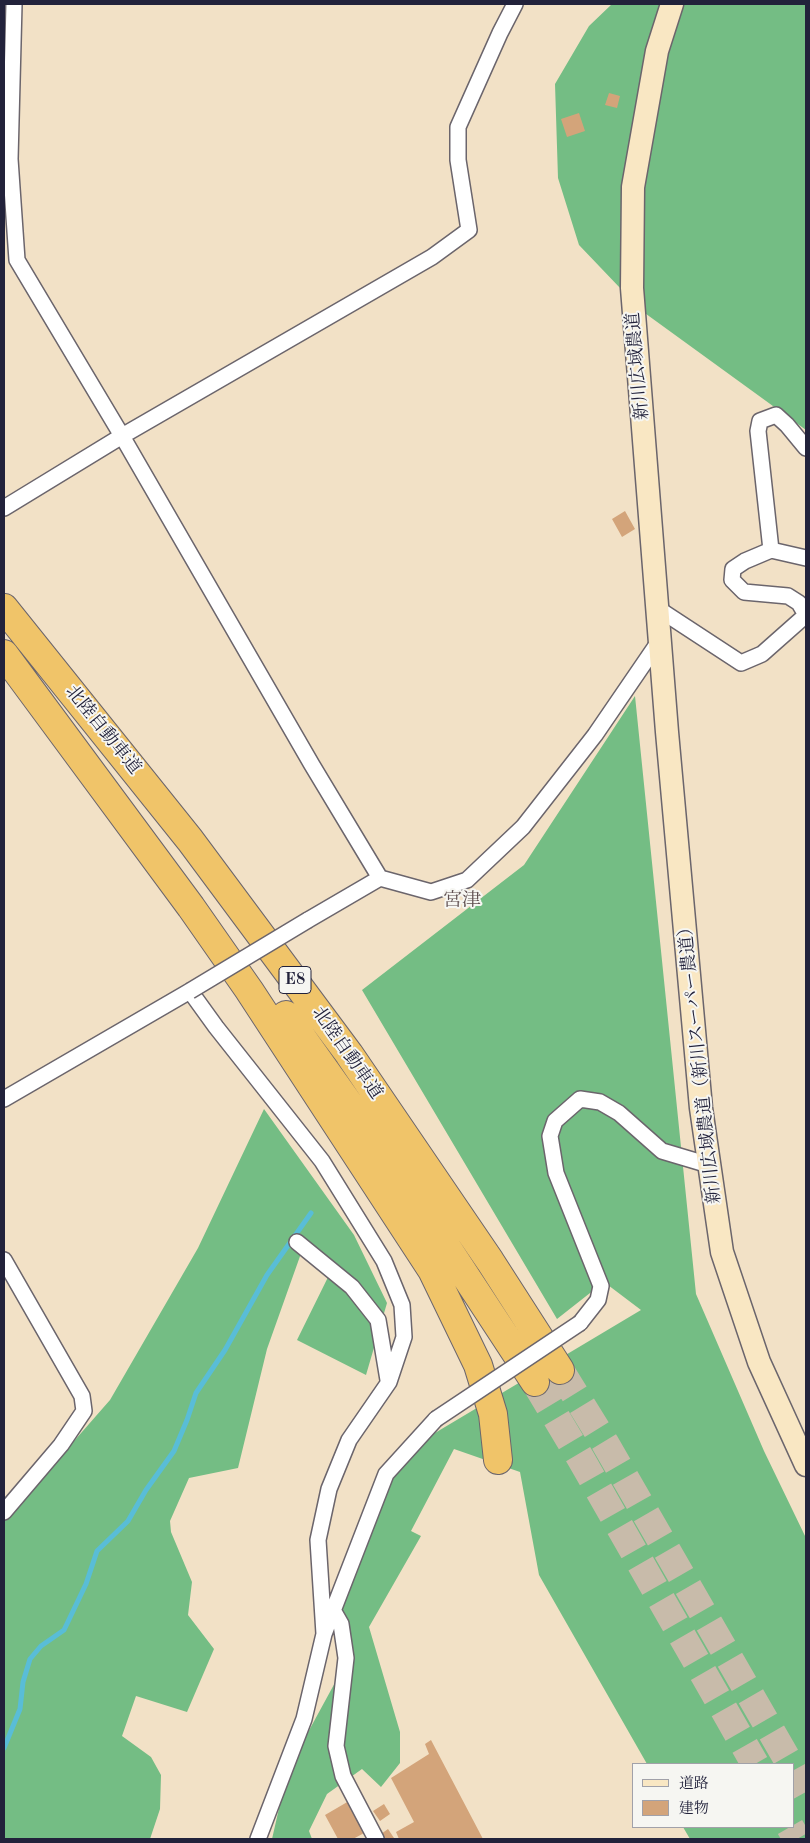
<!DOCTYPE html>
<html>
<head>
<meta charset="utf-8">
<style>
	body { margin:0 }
	#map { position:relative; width:810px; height:1843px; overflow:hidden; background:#f2e1c6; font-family:"Old Standard TT","Noto Serif JP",serif }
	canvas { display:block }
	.frame { position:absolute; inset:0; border:5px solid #22223b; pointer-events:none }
	.legend { position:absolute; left:632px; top:1763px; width:162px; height:65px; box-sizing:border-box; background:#f6f6f2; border:1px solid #a1a1a9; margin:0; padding:6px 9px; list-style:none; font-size:15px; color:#22223b }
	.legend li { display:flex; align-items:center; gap:10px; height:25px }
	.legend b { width:25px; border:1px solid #a1a1a9 }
</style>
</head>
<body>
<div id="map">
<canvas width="810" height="1843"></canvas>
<div class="frame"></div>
<ul class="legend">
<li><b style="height:6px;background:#f9e7c3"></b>道路</li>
<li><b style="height:14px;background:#d3a47a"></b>建物</li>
</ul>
</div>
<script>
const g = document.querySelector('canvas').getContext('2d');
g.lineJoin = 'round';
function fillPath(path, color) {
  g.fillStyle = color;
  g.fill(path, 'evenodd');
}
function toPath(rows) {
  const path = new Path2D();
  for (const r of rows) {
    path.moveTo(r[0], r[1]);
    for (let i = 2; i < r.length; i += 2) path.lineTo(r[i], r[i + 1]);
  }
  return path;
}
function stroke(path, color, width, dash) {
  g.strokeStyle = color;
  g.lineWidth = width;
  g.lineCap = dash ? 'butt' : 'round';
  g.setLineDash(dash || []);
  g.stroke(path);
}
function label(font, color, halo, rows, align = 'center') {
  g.font = font + ' "Old Standard TT","Noto Serif JP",serif';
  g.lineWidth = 4;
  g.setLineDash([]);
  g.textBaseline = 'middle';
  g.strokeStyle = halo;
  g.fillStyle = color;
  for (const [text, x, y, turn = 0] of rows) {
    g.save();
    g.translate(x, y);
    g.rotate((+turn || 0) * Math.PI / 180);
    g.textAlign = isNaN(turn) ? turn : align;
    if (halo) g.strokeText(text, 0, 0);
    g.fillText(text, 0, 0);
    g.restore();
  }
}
fillPath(toPath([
	[612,4,806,4,806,430,642,311,579,245,558,178,555,84,589,26],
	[635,696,696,1294,764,1451,806,1538,806,1839,690,1839,683,1827,794,1827,794,1764,647,1764,539,1575,520,1472,454,1449,411,1531,421,1536,369,1627,400,1732,400,1763,381,1787,362,1769,327,1794,309,1831,312,1839,272,1839,288,1769,337,1679,350,1635,336,1592,359,1524,388,1461,641,1310,604,1282,557,1319,362,990,524,865],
	[264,1109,354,1235,387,1303,366,1375,297,1340,334,1265,304,1245,267,1349,238,1468,189,1478,170,1521,171,1532,192,1582,188,1615,214,1649,187,1712,136,1696,122,1736,151,1757,161,1775,160,1809,150,1839,4,1839,4,1521,110,1400,198,1248]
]), '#74bd84');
stroke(toPath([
	[4,1748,20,1709,23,1682,30,1659,41,1646,64,1630,86,1584,97,1551,128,1521,146,1490,174,1451,187,1420,196,1393,225,1350,267,1275,311,1213]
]), '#59bdd7', 5);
fillPath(toPath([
	[609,93,620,96,617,108,605,105],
	[579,113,585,131,567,137,561,119],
	[625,511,635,529,622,537,612,519],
	[431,1740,483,1839,399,1839,396,1832,414,1822,391,1778,429,1754,425,1744],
	[349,1801,366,1832,353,1839,338,1839,325,1815],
	[384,1804,390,1814,380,1821,373,1811],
	[388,1829,394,1838,393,1839,384,1839,381,1834]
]), '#d3a47a');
stroke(toPath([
	[560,1370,605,1443,790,1764],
	[535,1382,581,1459,755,1764],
	[794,1770,806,1792],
	[790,1827,797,1839]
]), '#c8bbaa', 28, [28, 14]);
const street = toPath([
	[14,4,10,159,17,260,122,436,312,765,380,878,431,892,467,880,523,827,595,735,660,640],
	[4,508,122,436,432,257,469,230,458,160,458,127,500,33,515,4],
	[771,550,758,431,760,421,776,415,787,425,806,448],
	[657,608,741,663,762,654,806,615,799,603,788,596,744,592,732,580,733,569,745,561,771,550,806,558],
	[308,920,380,878],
	[4,1099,190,991,216,1027,322,1161,384,1261,402,1305,404,1337,389,1382,349,1440,329,1489,318,1540,324,1634],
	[297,1242,352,1287,378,1320,388,1380],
	[4,1260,82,1396,84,1411,61,1445,4,1512],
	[580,1323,598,1300,601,1286,556,1173,550,1136,555,1121,580,1099,600,1102,619,1113,662,1151,709,1165],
	[333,1610,341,1624,346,1658,336,1746,343,1776,376,1839],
	[258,1839,304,1719,324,1634,386,1474,436,1419]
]);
const secondary = toPath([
	[672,4,657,51,633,187,632,288,667,732,701,1108,722,1252,759,1362,806,1465]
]);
const highway = toPath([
	[4,608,190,840,349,1054,490,1261,560,1370],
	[4,654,191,907,249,990,432,1270,478,1365,493,1414,498,1460],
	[286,1015,396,1170,535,1382]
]);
stroke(street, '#6b656c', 18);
stroke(secondary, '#6b656c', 25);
stroke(highway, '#6b656c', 30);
stroke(street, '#fff', 15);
stroke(secondary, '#f9e7c3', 22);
stroke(highway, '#f0c469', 28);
const streetBridge = toPath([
	[190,991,308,920],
	[436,1419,580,1323]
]);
stroke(streetBridge, '#6b656c', 18, []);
stroke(streetBridge, '#fff', 15);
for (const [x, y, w] of [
	[295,980,32]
]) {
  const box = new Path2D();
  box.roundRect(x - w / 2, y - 13.5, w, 27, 4);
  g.fillStyle = '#f6f6f2';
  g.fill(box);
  stroke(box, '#22223b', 1);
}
label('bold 16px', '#22223b', null, [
	["E8",295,980]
]);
label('18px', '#22223b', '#f6f6f2', [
	["新川広域農道",638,366,-95],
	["北陸自動車道",103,730,51],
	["北陸自動車道",347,1053,55],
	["新川広域農道（新川スーパー農道）",700,1061,-96]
]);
label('19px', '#605051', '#f6f6f2', [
	["宮津",462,901]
]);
</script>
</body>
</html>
